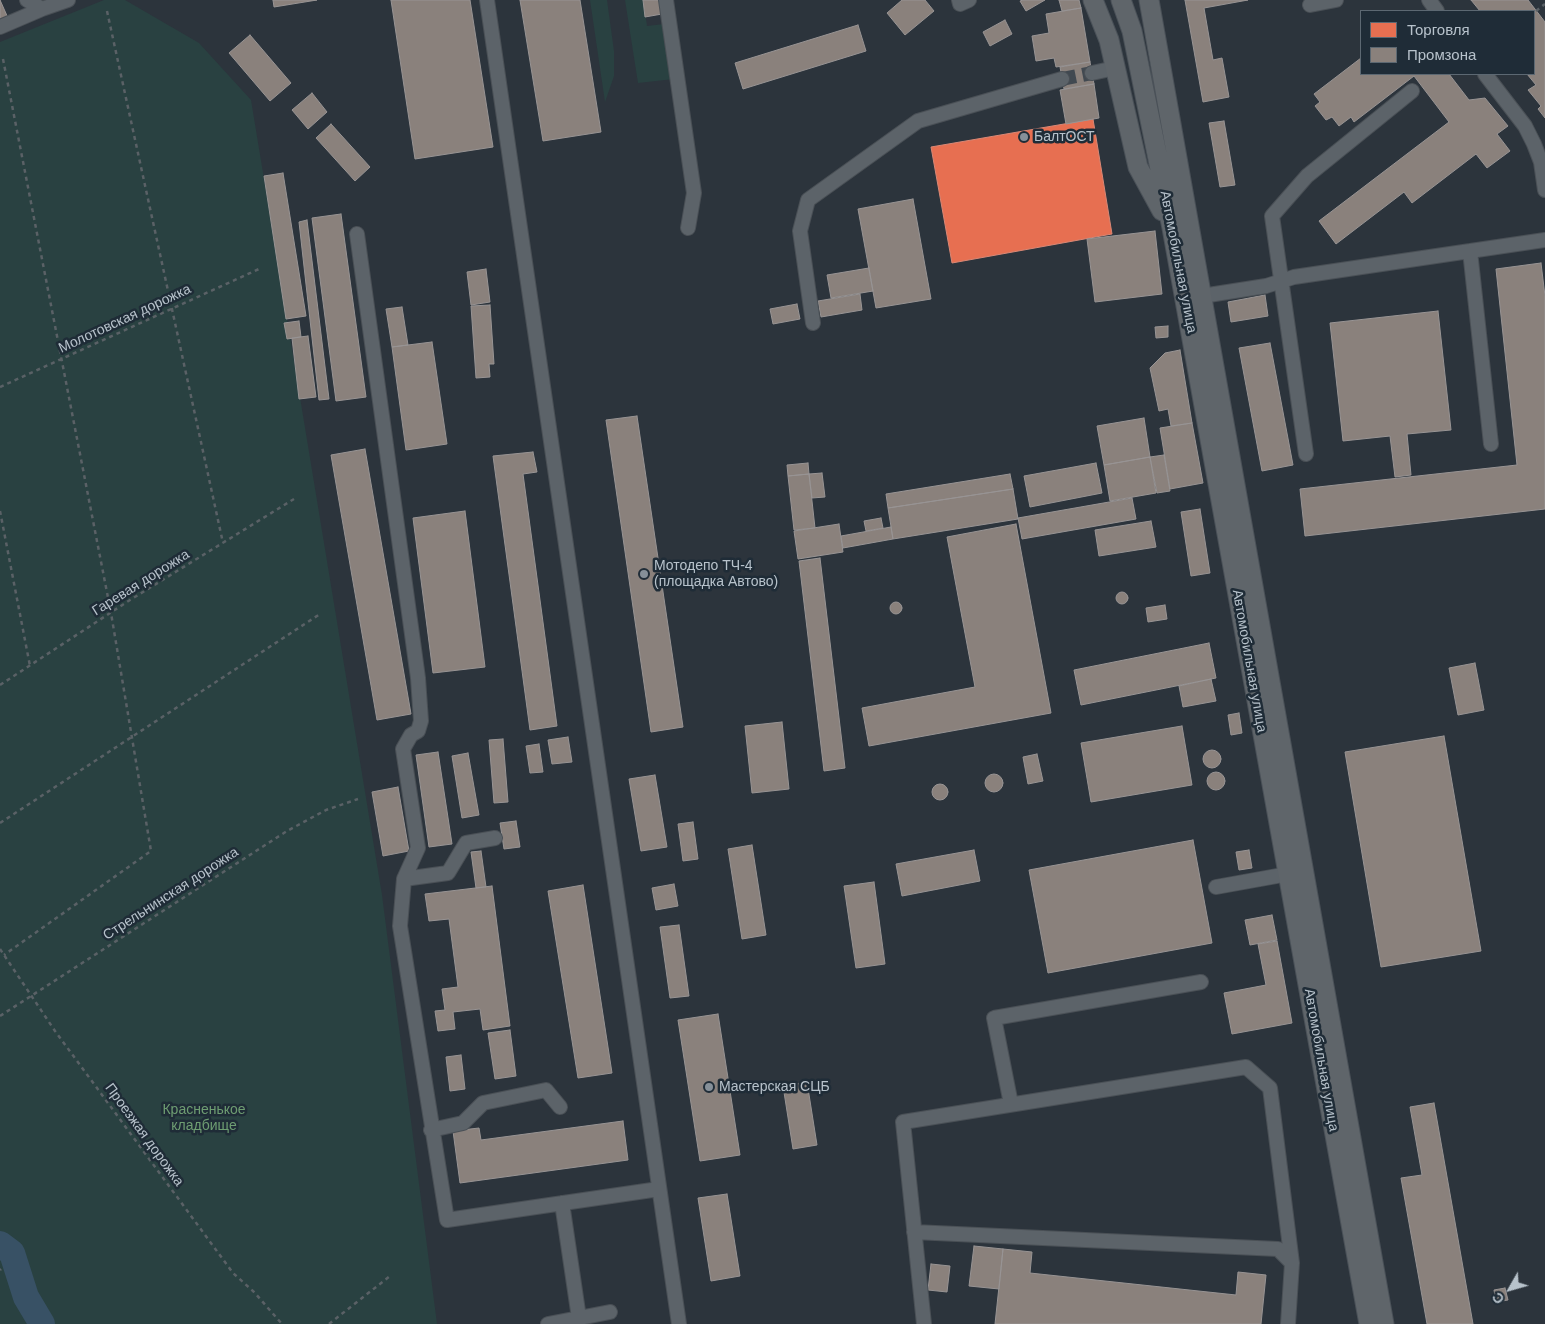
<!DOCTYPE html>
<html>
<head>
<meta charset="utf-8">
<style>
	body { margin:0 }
	#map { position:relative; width:1545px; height:1324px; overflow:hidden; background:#2c343c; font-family:Arial,sans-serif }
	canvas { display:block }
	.legend { position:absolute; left:1360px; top:10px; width:175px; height:65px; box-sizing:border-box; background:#1f2c37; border:1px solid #5c6872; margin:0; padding:6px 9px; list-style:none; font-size:15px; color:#b7c2cb }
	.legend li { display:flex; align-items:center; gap:10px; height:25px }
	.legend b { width:25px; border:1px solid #5c6872 }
	.north { position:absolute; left:1485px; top:1264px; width:50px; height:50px; -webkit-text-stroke:4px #1f2c37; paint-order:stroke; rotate:232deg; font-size:14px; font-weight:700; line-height:20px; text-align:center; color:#b7c2cb }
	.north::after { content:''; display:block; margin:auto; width:18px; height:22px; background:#b7c2cb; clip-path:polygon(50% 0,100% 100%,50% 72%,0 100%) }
</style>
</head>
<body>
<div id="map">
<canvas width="1545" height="1324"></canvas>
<ul class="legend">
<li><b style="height:14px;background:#e76f51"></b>Торговля</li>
<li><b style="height:14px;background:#8a817c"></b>Промзона</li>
</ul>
<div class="north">С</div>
</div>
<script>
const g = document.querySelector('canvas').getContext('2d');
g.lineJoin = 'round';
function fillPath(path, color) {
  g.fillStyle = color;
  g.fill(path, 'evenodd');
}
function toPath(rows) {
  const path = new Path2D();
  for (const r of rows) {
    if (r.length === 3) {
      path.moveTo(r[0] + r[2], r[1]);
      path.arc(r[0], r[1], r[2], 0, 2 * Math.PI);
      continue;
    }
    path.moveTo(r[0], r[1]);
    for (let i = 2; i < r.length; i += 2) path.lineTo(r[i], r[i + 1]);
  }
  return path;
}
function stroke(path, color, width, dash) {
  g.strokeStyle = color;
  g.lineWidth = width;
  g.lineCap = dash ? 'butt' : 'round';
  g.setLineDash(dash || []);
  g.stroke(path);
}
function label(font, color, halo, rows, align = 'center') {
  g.font = font + ' Arial,sans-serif';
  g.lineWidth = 5;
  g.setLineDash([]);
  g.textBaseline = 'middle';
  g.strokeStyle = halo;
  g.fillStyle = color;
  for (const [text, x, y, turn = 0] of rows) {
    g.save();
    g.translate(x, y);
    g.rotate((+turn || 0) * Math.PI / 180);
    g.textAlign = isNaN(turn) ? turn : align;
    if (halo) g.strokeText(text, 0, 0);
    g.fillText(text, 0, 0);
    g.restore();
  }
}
fillPath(toPath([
	[104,0,125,0,199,43,251,100,382,895,437,1324,0,1324,0,42],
	[590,0,607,0,614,51,614,76,605,102],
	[625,0,643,0,647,26,664,24,674,79,638,83]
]), '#294141');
const shops = toPath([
	[1093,119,1112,234,952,263,931,147,1093,119]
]);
fillPath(shops, '#e76f51');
stroke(shops, '#d98876', 1);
const industry = toPath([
	[0,0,8,18,0,22,0,0],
	[273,0,317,0,274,7,273,0],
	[391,0,470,0,493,147,415,159,391,0],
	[520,0,580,0,601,132,543,141,520,0],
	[643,0,660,0,662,14,645,17,643,0],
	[902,0,925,0,934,11,905,35,887,13,902,0],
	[1023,0,1045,0,1026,11,1020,1,1023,0],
	[1059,0,1079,0,1081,8,1062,11,1059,0],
	[1185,0,1248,0,1204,8,1213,60,1222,58,1229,97,1203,102,1185,0],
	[1471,0,1528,0,1545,22,1545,118,1538,109,1541,106,1528,90,1536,85,1527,74,1534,74,1534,11,1480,11,1471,0],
	[1081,8,1090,62,1056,67,1054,58,1036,61,1032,36,1049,33,1046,14,1081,8],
	[1005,20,1012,34,990,46,983,32,1005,20],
	[858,25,866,51,743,89,735,63,858,25],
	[250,35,291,83,270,101,229,53,250,35],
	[1361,58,1361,74,1449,74,1469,100,1485,98,1508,126,1497,134,1510,151,1487,168,1476,154,1412,203,1404,192,1336,244,1319,221,1449,122,1414,76,1354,122,1351,117,1339,126,1332,117,1326,120,1315,106,1320,102,1314,94,1361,58],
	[1090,62,1094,84,1064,89,1060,67,1090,62],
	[1094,84,1099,118,1066,124,1060,90,1094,84],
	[312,93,327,112,308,129,292,110,312,93],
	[1224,121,1235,185,1220,187,1209,123,1224,121],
	[331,124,370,167,355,181,316,138,331,124],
	[283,173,306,316,286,319,264,176,283,173],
	[913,199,931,299,876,308,858,209,913,199],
	[341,214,366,397,336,401,312,218,341,214],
	[307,220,329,399,319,400,299,222,307,220],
	[1155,231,1162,294,1095,302,1087,239,1155,231],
	[1541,263,1545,296,1545,509,1305,536,1300,489,1517,465,1496,269,1541,263],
	[869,268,873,291,831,298,827,275,869,268],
	[486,269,490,302,471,305,467,272,486,269],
	[860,294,862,310,821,317,818,301,860,294],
	[1265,295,1268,316,1231,322,1228,302,1265,295],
	[797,304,800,319,773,324,770,309,797,304],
	[490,305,494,364,489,364,490,377,476,378,471,306,490,305],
	[402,307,408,345,392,347,386,309,402,307],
	[1438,311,1451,430,1407,434,1411,475,1395,477,1390,436,1343,441,1330,323,1438,311],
	[299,321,301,337,287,339,284,323,299,321],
	[1168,326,1168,337,1156,338,1155,327,1168,326],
	[308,336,316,397,299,399,292,338,308,336],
	[432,342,447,444,406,450,392,347,432,342],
	[1270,343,1293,465,1262,471,1239,348,1270,343],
	[1180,350,1192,423,1171,426,1168,409,1159,411,1150,368,1165,353,1180,350],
	[637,416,683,727,651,732,606,420,637,416],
	[1144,418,1150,457,1104,465,1097,426,1144,418],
	[1192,423,1203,483,1170,489,1160,428,1192,423],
	[365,449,411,714,377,720,331,455,365,449],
	[533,452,537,472,523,474,557,726,530,730,493,456,533,452],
	[1164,455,1170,491,1157,493,1150,457,1164,455],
	[1150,457,1156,493,1110,501,1104,465,1150,457],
	[808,463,809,474,788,476,787,465,808,463],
	[1096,463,1102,493,1030,507,1024,476,1096,463],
	[822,473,825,497,812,498,809,474,822,473],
	[809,474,815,528,794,530,788,476,809,474],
	[1010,474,1013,489,888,508,886,494,1010,474],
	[1013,489,1018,519,893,539,888,508,1013,489],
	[1132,498,1136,519,1022,539,1018,518,1132,498],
	[1200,509,1210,573,1191,576,1181,512,1200,509],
	[465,511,485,667,433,673,413,518,465,511],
	[881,518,883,528,866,531,864,521,881,518],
	[1151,521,1156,547,1099,556,1095,530,1151,521],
	[839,524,843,552,798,559,794,531,839,524],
	[1016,524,1051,713,869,746,862,708,975,687,947,537,1016,524],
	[891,527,893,539,843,548,841,536,891,527],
	[820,558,845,768,824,771,799,561,820,558],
	[1122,598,6],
	[896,608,6],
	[1165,605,1167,619,1148,622,1146,608,1165,605],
	[1209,643,1216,678,1081,705,1074,670,1209,643],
	[1475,663,1484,710,1458,715,1449,668,1475,663],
	[1211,679,1216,701,1183,707,1179,686,1211,679],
	[1239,713,1242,733,1231,735,1228,715,1239,713],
	[782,722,789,789,752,793,745,726,782,722],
	[1182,726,1192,785,1091,802,1081,743,1182,726],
	[1444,736,1481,951,1381,967,1345,752,1444,736],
	[568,737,572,762,552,764,548,740,568,737],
	[503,739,508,802,494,803,489,740,503,739],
	[539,744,543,772,530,773,526,746,539,744],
	[1212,759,9],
	[438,752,452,844,429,847,416,755,438,752],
	[468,753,479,815,462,818,452,756,468,753],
	[1037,754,1043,781,1028,784,1023,757,1037,754],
	[1216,781,9],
	[994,783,9],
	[655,775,667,847,641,851,629,779,655,775],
	[940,792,8],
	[398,787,409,851,383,856,372,792,398,787],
	[516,821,520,847,504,849,500,823,516,821],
	[693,822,698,859,683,861,678,824,693,822],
	[1193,840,1212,943,1048,973,1029,870,1193,840],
	[752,845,766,935,742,939,728,849,752,845],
	[974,850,980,881,902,896,896,864,974,850],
	[1249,850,1252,868,1239,870,1236,852,1249,850],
	[481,851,486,887,476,888,471,852,481,851],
	[874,882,885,964,856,968,844,886,874,882],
	[674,884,678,906,656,910,652,888,674,884],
	[583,885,612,1073,578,1078,548,891,583,885],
	[492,886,510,1026,483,1030,480,1009,453,1012,455,1029,438,1031,435,1011,445,1010,442,989,458,987,449,919,429,921,425,894,492,886],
	[1272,915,1277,940,1250,945,1245,920,1272,915],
	[679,925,689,996,670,998,660,927,679,925],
	[1277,941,1292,1023,1232,1034,1224,993,1266,985,1258,944,1277,941],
	[718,1014,740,1155,700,1161,678,1020,718,1014],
	[510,1030,516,1076,495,1079,488,1033,510,1030],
	[461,1055,465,1089,450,1091,446,1057,461,1055],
	[807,1082,817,1145,793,1149,783,1086,807,1082],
	[1434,1103,1473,1324,1427,1324,1401,1178,1422,1175,1410,1107,1434,1103],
	[623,1121,628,1160,460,1183,453,1131,479,1128,481,1140,623,1121],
	[727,1194,740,1276,711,1281,698,1198,727,1194],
	[974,1246,1003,1249,999,1289,969,1286,974,1246],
	[1003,1249,1032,1252,1030,1273,1236,1295,1238,1272,1266,1275,1261,1324,995,1324,1003,1249],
	[931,1264,950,1266,947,1292,928,1290,931,1264],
	[1505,1288,1508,1300,1496,1302,1494,1290,1505,1288]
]);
fillPath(industry, '#8a817c');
stroke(industry, '#989494', 1);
stroke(toPath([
	[0,1244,12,1253,26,1297,42,1324]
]), '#385165', 26);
stroke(toPath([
	[1062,79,1092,73]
]), '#414951', 14, [14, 7]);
const minor = toPath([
	[27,0,42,9,68,0],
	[487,0,679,1324],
	[666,0,694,193,688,228],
	[959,0,960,4,969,0],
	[1429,0,1437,11],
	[1310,5,1336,0],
	[0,27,42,9],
	[1092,73,1115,68],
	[1485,74,1525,126,1534,144,1541,162,1545,190],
	[357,234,418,678,421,721,418,731,411,735,403,749,418,848,404,879],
	[1470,251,1491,444],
	[1202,296,1266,286,1294,277,1545,240],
	[813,323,800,231,808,200,918,121,1062,79],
	[1306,454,1272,216,1307,176,1412,91],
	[495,838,466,843,448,873,404,879,400,926,447,1220,659,1189],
	[1216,887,1288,874],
	[1011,1104,994,1018,1201,982],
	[431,1130,463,1123,483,1103,546,1090,560,1107],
	[562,1203,579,1318],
	[914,1232,1278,1249,1292,1263,1288,1324],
	[548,1324,610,1312],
	[924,1324,903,1122,1246,1067,1270,1088,1292,1263]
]);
const major = toPath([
	[1093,0,1109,40,1138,167,1162,211],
	[1121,0,1132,31,1172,228,1369,1324],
	[1149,0,1384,1324]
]);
stroke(minor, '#4a5056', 16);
stroke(major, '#4a5158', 21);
stroke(toPath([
	[107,11,223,543],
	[1536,11,1545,4],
	[3,59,111,613,151,851,4,955],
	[0,387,259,269],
	[0,511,30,666],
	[0,685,130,600,294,499],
	[0,823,320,614],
	[0,949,55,1031,233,1273,254,1292,282,1324],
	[0,1016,287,831,326,810,358,799],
	[0,1270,1,1269],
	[329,1324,390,1276]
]), '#5a6166', 2.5, [4, 4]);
stroke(minor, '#5c6369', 14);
stroke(major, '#5f656a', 19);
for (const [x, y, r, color] of [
	[1024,137,5,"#869099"],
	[644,574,5,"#869099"],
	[709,1087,5,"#869099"]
]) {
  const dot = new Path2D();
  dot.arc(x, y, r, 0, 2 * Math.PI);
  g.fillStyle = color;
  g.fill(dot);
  stroke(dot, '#1f2c37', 2);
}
label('14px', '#b7c2cb', '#1f2c37', [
	["БалтОСТ",1034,137],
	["Мотодепо ТЧ-4",654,566],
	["(площадка Автово)",654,582],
	["Мастерская СЦБ",719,1087]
], 'left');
label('14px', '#b7c2cb', '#1f2c37', [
	["Автомобильная улица",1178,262,79],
	["Молотовская дорожка",125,319,-25],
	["Гаревая дорожка",141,583,-32],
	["Автомобильная улица",1249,661,80],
	["Стрельнинская дорожка",171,894,-33],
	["Автомобильная улица",1321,1060,80],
	["Проезжая дорожка",144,1135,54]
]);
label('14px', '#6e9d72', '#1f2c37', [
	["Красненькое",204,1110],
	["кладбище",204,1126]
]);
</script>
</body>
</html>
